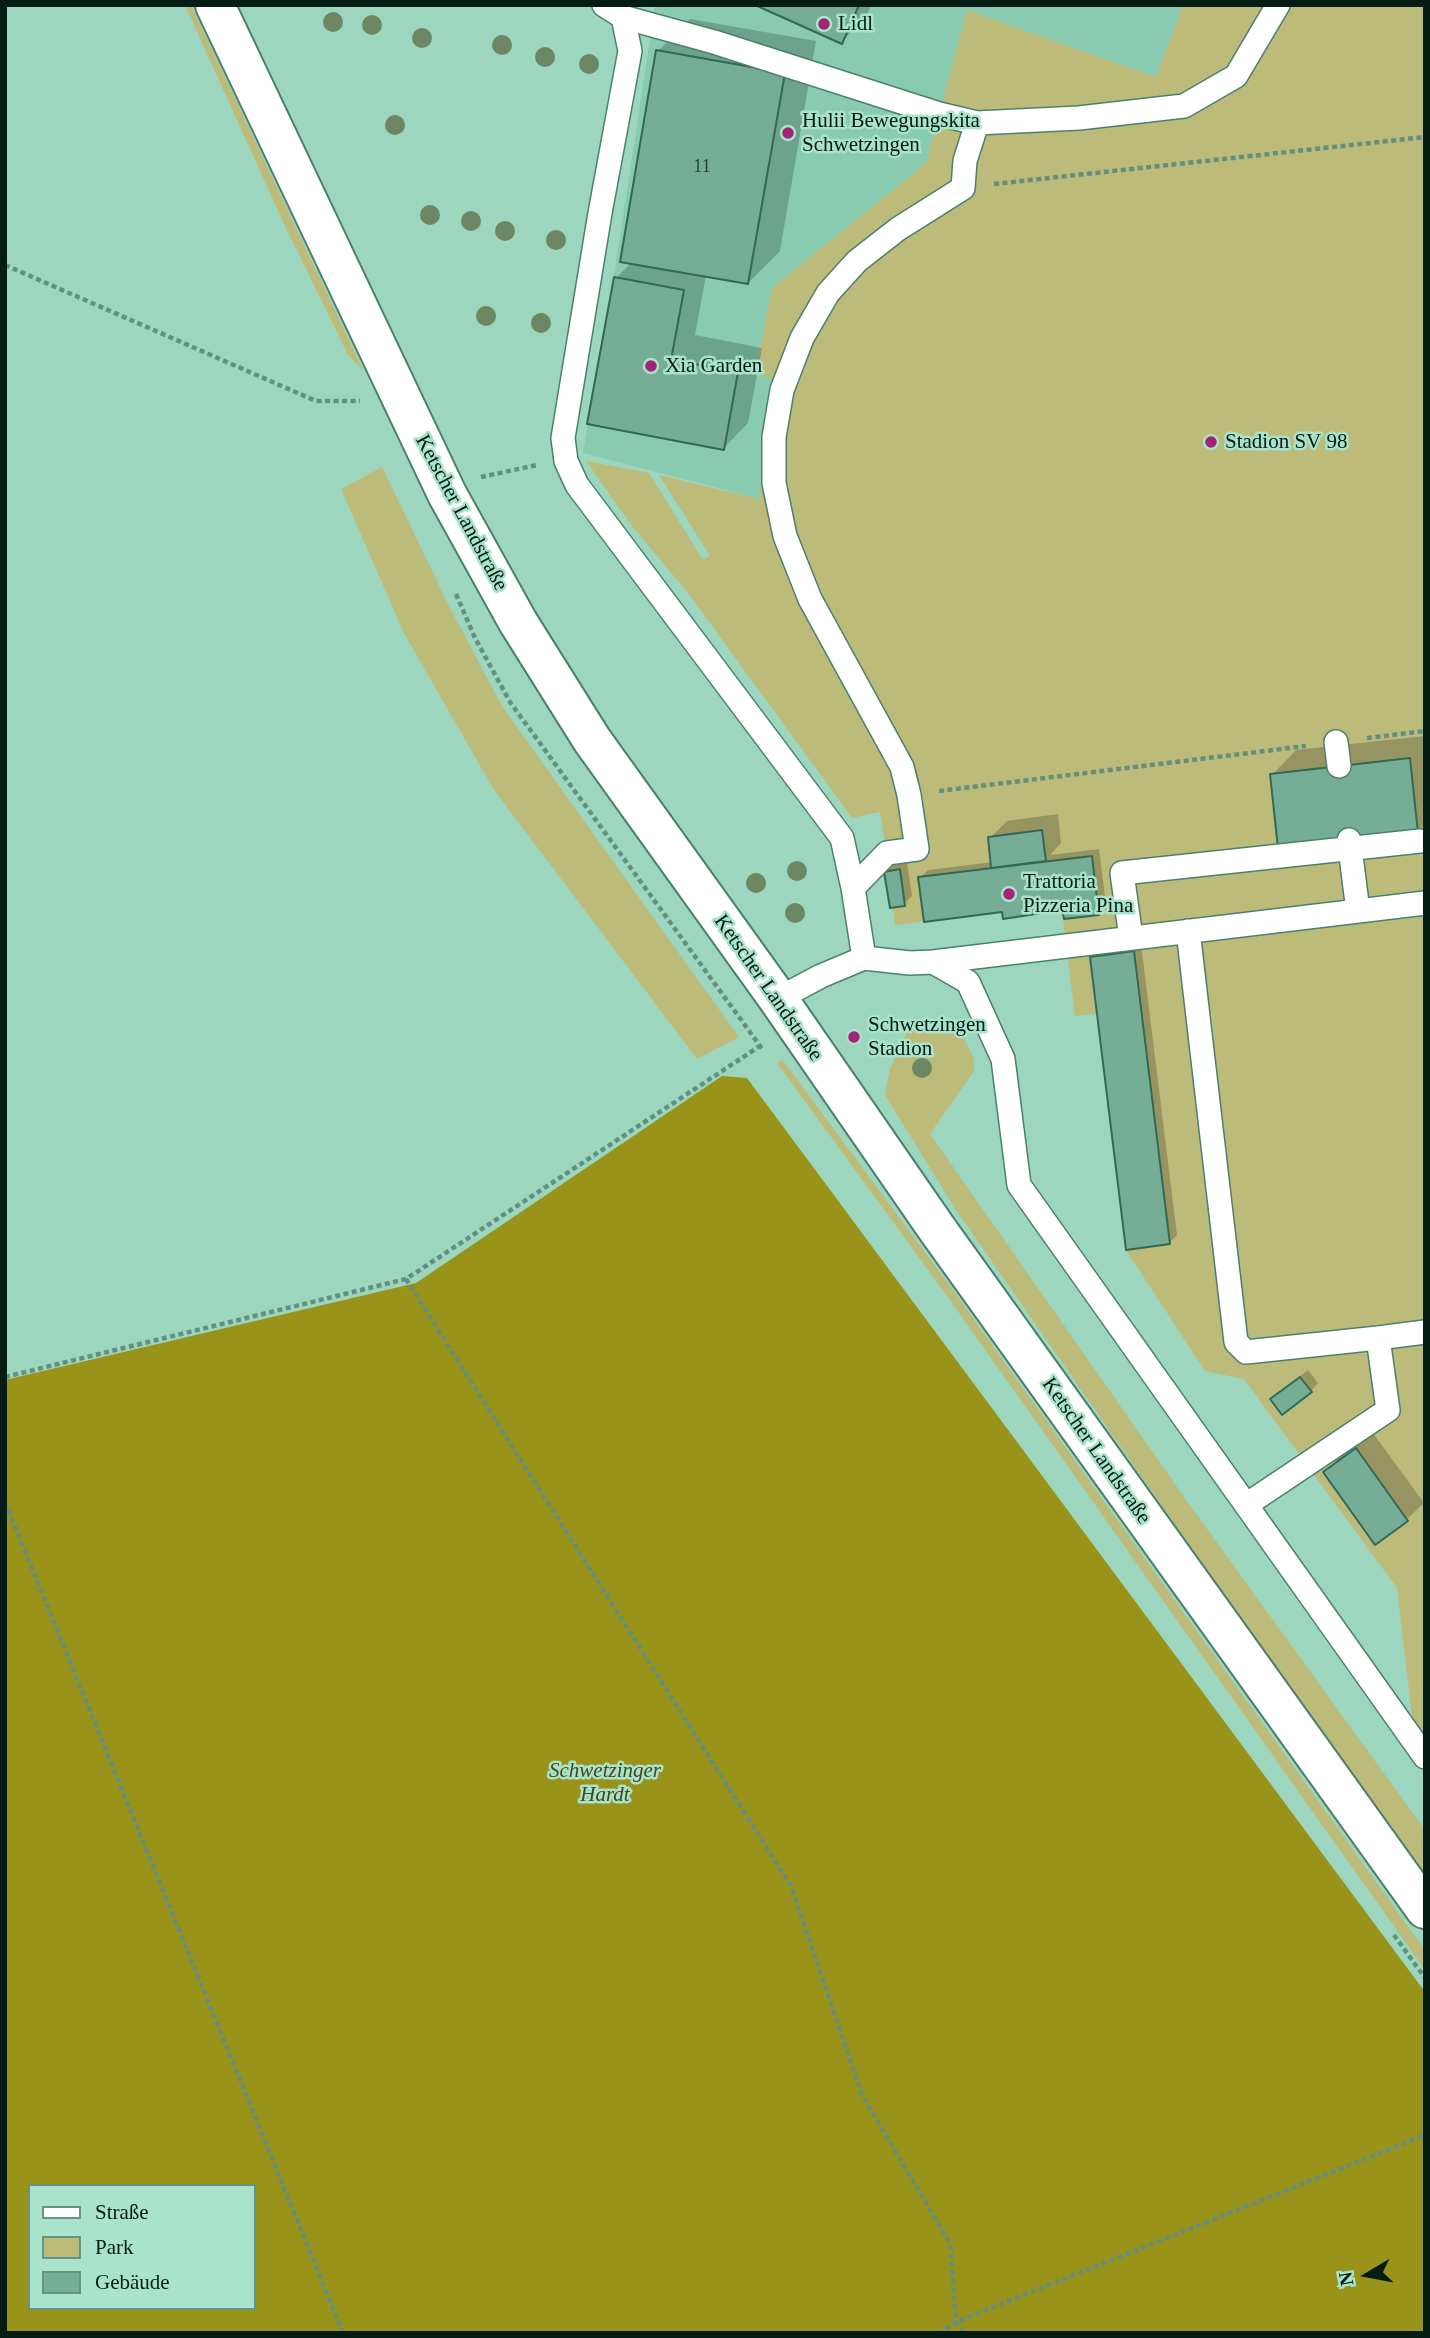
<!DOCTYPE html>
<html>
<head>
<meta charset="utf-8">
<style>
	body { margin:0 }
	#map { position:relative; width:1430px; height:2338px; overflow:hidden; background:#9cd6be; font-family:"Times New Roman",serif }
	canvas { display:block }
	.frame { position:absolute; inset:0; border:7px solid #051c14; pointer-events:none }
	.legend { position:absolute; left:28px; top:2184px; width:228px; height:126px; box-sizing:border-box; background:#a9e3cb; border:2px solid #679382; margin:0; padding:9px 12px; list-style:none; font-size:21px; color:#051c14 }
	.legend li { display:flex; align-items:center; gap:14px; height:35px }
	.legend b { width:35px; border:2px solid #679382 }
	.north { position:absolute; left:1332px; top:2240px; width:70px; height:70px; -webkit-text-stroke:5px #a9e3cb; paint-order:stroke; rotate:260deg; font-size:19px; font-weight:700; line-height:28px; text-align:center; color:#051c14 }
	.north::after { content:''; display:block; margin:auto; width:24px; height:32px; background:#051c14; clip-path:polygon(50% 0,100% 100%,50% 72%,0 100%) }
</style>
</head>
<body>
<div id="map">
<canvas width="1430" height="2338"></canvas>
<div class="frame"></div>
<ul class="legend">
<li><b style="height:9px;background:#fff"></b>Straße</li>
<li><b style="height:19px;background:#bcbb7a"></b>Park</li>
<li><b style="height:19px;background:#75ad96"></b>Gebäude</li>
</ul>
<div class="north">N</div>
</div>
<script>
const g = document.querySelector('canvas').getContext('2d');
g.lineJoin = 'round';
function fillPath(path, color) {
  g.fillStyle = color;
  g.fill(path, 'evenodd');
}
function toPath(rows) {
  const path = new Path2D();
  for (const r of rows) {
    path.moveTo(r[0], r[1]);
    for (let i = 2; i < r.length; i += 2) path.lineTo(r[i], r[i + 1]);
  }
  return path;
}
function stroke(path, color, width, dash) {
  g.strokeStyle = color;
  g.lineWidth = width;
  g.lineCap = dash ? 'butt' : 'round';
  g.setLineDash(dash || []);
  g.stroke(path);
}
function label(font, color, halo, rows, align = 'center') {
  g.font = font + ' "Times New Roman",serif';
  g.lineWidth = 5;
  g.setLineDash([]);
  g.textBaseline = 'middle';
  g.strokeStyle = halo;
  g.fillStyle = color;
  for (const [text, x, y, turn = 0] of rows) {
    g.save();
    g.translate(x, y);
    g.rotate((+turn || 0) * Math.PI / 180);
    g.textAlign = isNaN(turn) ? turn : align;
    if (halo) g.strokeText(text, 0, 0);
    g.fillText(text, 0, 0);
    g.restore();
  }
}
fillPath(toPath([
	[655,5,1183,5,1156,78,967,11,926,163,772,288,755,374,775,378,760,499,583,453,614,277]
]), '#89cbb1');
fillPath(toPath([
	[185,5,191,5,363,370,348,355,284,224],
	[1183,5,1425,5,1425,1744,1413,1724,1397,1588,1244,1379,1205,1371,1126,1250,1097,1014,1075,1016,1062,911,1003,919,1002,912,895,925,893,908,890,908,884,872,889,870,880,812,852,818,688,593,632,526,586,461,649,473,703,560,710,556,659,475,760,499,775,379,755,374,772,288,926,163,967,10,1156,77],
	[382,467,448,604,502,706,739,1037,697,1059,494,790,404,633,341,489],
	[925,1027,949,1028,965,1040,973,1056,974,1071,930,1134,1189,1504,1425,1830,1425,1875,1171,1519,956,1210,885,1095,890,1069,907,1032],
	[782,1059,950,1286,1425,1950,1425,1970,942,1289,777,1063]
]), '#bcbb7a');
fillPath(toPath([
	[722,1076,747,1078,1425,1992,1425,2333,5,2333,5,1380,416,1283],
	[30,2186,254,2186,254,2308,30,2308]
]), '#999419');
fillPath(toPath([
	[759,5,871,5,866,17,841,42],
	[690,19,816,41,780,251,748,283,706,275,695,335,762,348,748,423,724,448,616,278,632,262,658,51],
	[1425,736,1425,824,1418,831,1272,775,1296,750],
	[1058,814,1061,843,1050,855,1099,849,1106,905,1099,913,1063,908,1004,910,920,878,928,870,993,862,990,838,1007,821],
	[907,862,912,896,904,904,886,872,894,864],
	[1141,944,1177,1235,1169,1243,1092,958,1100,950],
	[1308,1370,1318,1383,1311,1391,1280,1392],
	[1373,1433,1424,1503,1407,1519,1376,1542,1325,1472,1341,1456]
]), '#0003');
const building = toPath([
	[755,5,859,5,842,44,755,5],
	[656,50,785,73,748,284,620,262,656,50],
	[614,277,684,290,671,360,738,372,724,450,587,424,614,277],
	[1410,758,1418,833,1278,848,1270,774,1410,758],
	[1042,830,1046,861,991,868,988,837,1042,830],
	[1092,856,1099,915,1064,919,1062,910,1003,919,1002,912,924,922,918,877,1092,856],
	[900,869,905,906,890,908,884,872,900,869],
	[1134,951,1170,1244,1126,1250,1090,957,1134,951],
	[1300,1377,1312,1392,1282,1415,1270,1399,1300,1377],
	[1356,1448,1408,1521,1375,1545,1323,1472,1356,1448]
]);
fillPath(building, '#75ad96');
stroke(building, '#326955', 2);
const service = toPath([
	[604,5,623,17,630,51,600,213,563,438,566,461,577,485,842,838,853,888,864,958],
	[623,17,714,42,939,114,977,123,1079,118,1184,106,1236,76,1278,5],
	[1336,742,1339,766],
	[1349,840,1358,911],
	[853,888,887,853,917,849,909,795,902,767,810,599,785,536,774,483,774,437,782,390,802,338,828,293,857,261,898,229,963,188,965,161,977,123],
	[1188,931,1236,1342,1246,1352,1378,1338,1388,1410,1246,1505],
	[1131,938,1122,873,1420,841],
	[933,962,1425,903],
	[778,999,821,976,864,958,910,963,933,962,968,982,1003,1059,1019,1185,1425,1757],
	[1378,1338,1425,1332]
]);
const tertiary = toPath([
	[215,5,447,494,518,622,592,740,778,999,937,1229,1425,1909]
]);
stroke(service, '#4a816c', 26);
stroke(tertiary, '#4a816c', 42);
stroke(toPath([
	[994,184,1425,137],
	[5,265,316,401,360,401],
	[481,477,537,465],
	[456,594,475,638,510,702,763,1050],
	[1367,738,1425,731],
	[939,791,1306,746],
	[406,1279,791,1886,862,2095,950,2243,956,2322,939,2333],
	[5,1377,406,1279,760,1046],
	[5,1502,343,2333],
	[1394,1935,1425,1978],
	[963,2333,956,2322,1425,2135]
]), '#63907e', 4.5, [5, 3.5]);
stroke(service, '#fff', 23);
stroke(tertiary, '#fff', 38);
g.fillStyle = '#6d8663';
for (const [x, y] of [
	[333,22],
	[372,25],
	[422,38],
	[502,45],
	[545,57],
	[589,64],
	[395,125],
	[430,215],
	[471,221],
	[505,231],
	[556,240],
	[486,316],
	[541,323],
	[797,871],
	[756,883],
	[795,913],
	[922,1068]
]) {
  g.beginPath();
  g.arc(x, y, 10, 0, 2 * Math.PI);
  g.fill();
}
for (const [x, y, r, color] of [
	[824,24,7,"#a32374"],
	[788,133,7,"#a32374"],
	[651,366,7,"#a32374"],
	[1211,442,7,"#a32374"],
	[1009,894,7,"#a32374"],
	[854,1037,7,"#a32374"]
]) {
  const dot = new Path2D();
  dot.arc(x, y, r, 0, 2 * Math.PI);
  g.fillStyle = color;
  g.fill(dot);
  stroke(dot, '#a9e3cb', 2.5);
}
label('18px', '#214034', null, [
	["11",702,167]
]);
label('21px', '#051c14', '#a9e3cb', [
	["Lidl",838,24],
	["Hulii Bewegungskita",802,121],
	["Schwetzingen",802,145],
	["Xia Garden",665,366],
	["Stadion SV 98",1225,442],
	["Trattoria",1023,882],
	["Pizzeria Pina",1023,906],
	["Schwetzingen",868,1025],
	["Stadion",868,1049]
], 'left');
label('21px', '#051c14', '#a9e3cb', [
	["Ketscher Landstraße",461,513,62],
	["Ketscher Landstraße",768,988,55],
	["Ketscher Landstraße",1096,1451,55]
]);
label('italic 21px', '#474518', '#a9e3cb', [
	["Schwetzinger",605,1771],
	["Hardt",605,1795]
]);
</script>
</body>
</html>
